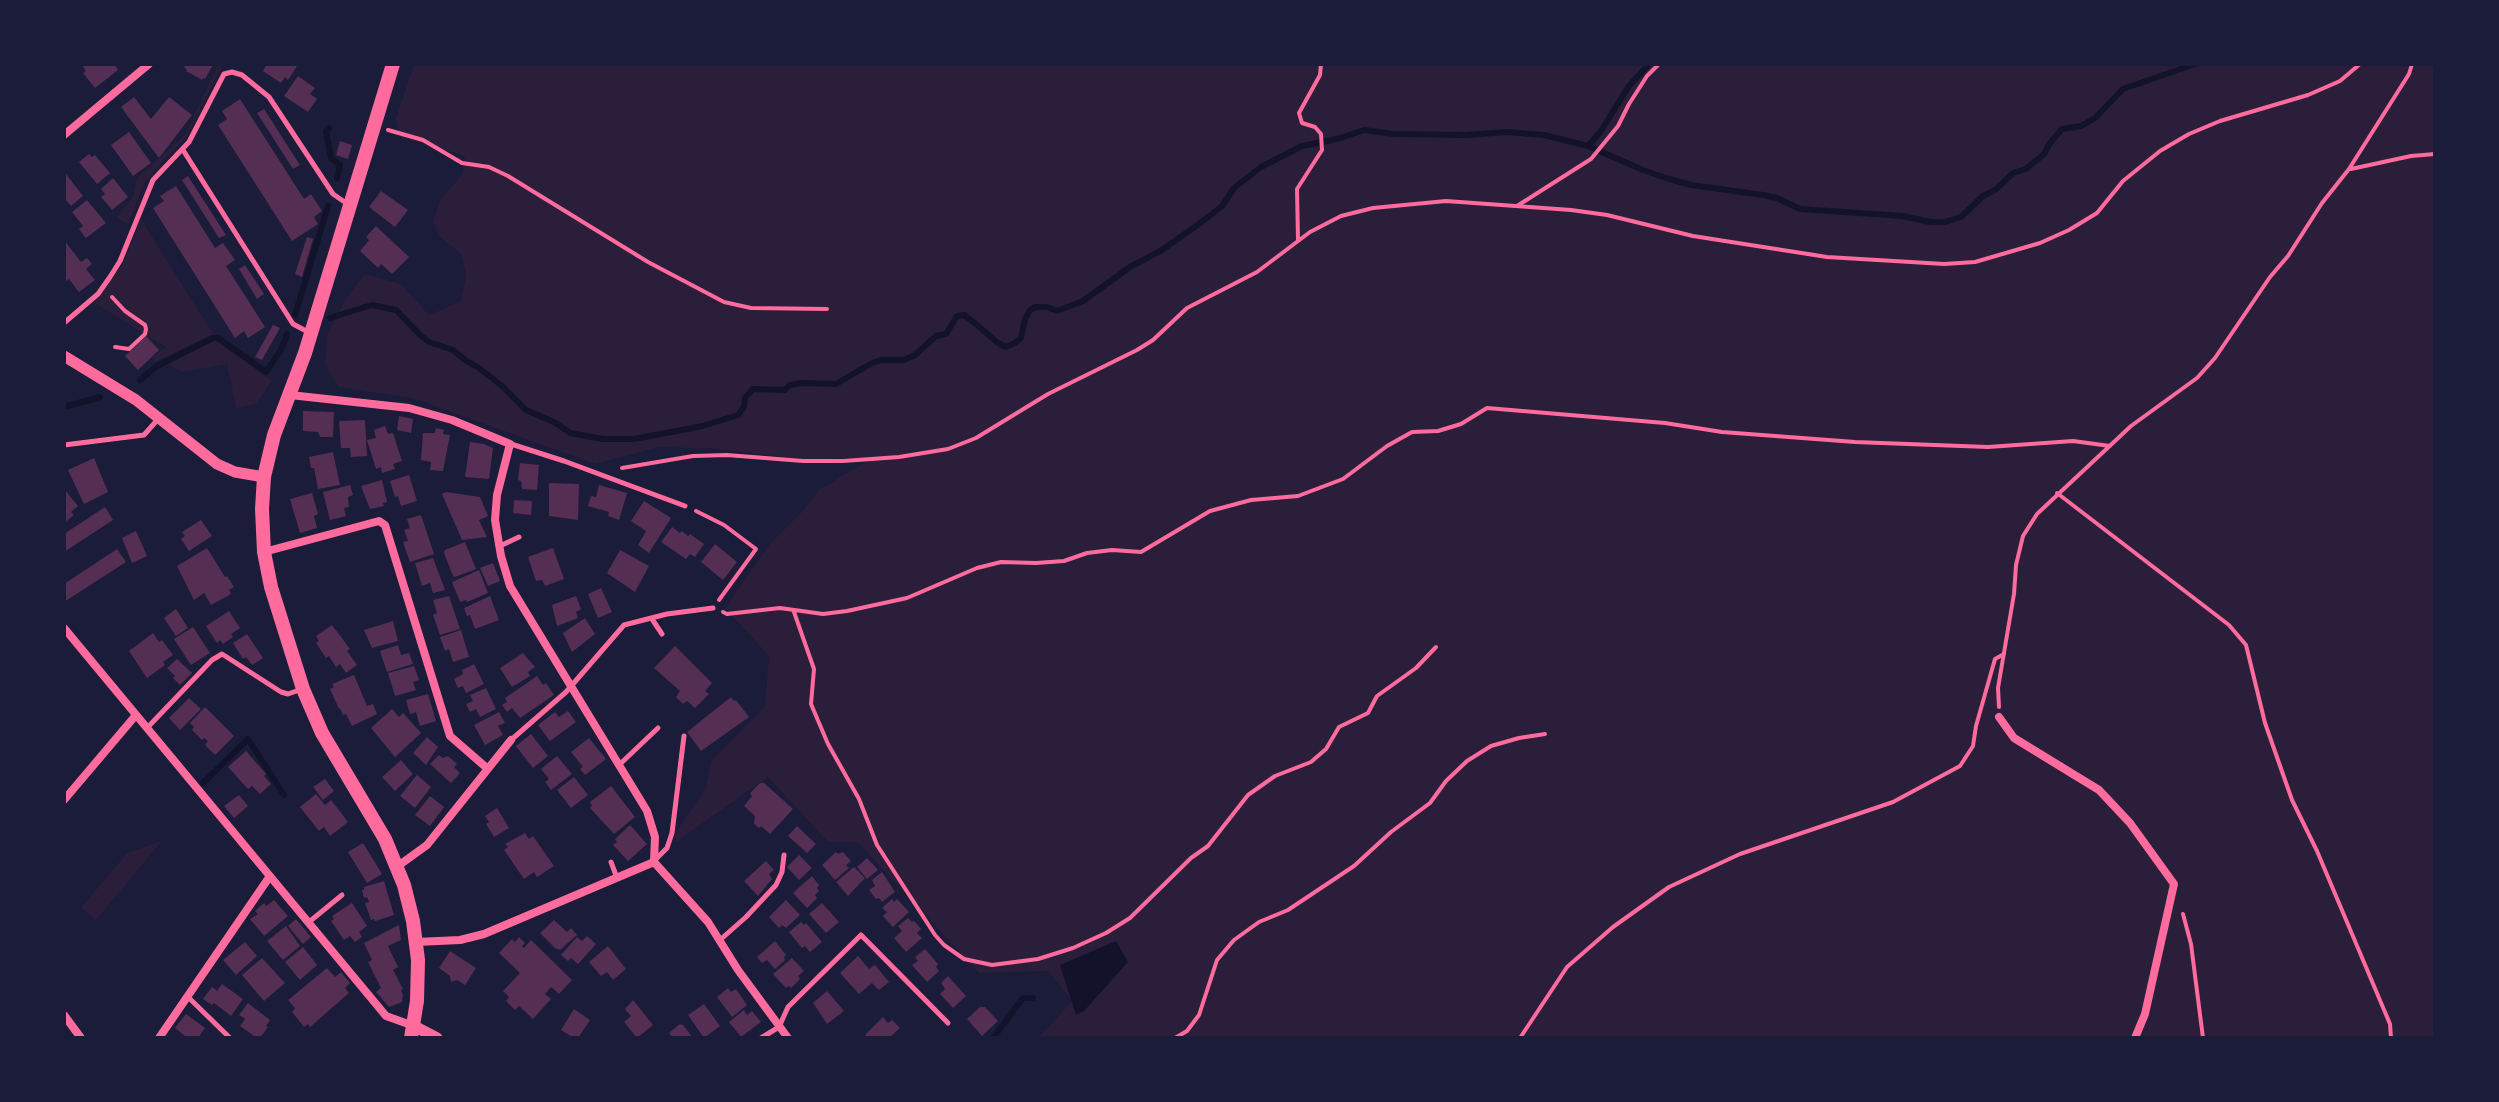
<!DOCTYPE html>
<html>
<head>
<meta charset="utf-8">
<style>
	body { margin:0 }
	#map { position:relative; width:2499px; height:1102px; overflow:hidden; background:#1b1b3a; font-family:"Alegreya Sans",sans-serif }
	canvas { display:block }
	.frame { position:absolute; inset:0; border:66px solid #1b1b3a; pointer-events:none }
</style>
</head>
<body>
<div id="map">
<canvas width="2499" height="1102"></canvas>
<div class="frame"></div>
</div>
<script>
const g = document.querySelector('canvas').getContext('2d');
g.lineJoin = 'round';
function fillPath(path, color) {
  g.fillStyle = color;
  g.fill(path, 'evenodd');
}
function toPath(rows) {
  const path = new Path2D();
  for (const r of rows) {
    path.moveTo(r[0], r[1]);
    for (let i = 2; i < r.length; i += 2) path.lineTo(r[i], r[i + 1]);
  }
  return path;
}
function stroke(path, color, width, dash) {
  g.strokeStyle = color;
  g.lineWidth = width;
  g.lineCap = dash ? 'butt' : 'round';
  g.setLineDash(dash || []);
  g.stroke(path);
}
fillPath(toPath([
	[223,64,186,138,159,165,144,184,128,225,117,217,133,197,137,178,185,135,218,65],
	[414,64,2435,64,2435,1038,1038,1038,1072,1001,1048,971,979,973,858,842,828,842,768,777,676,842,676,832,706,788,711,761,765,707,769,656,725,608,770,544,803,511,819,490,874,457,805,460,718,449,659,447,595,464,413,398,338,387,325,364,328,333,345,300,365,274,401,284,429,315,461,301,466,275,461,254,441,238,433,222,440,200,462,175,465,156,400,137,396,119],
	[141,219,213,334,155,362,152,358,166,347,95,303,124,262],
	[215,340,272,381,256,404,236,408,227,364,182,372,167,364],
	[162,841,96,920,81,908,127,853]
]), '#2a1e3b');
fillPath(toPath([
	[1116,941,1128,962,1084,1011,1076,1015,1060,965]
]), '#12122b');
stroke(toPath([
	[329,128,326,131,331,158,340,165,337,178],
	[1588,146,1601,131,1629,86,1649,64],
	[295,315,328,206],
	[330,318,372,305,396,310,420,335,429,342,453,350,465,360,479,368,502,386,526,410,556,423,570,433,603,439,634,439,703,426,738,415,744,407,745,398,753,389,785,390,790,385,801,383,836,384,872,363,881,360,904,360,915,355,936,336,946,334,957,316,964,315,971,320,998,343,1006,347,1015,343,1021,338,1025,319,1030,310,1036,307,1047,307,1057,311,1083,301,1130,267,1162,250,1199,224,1222,206,1234,188,1261,167,1302,146,1337,139,1364,130,1394,134,1466,135,1507,132,1544,135,1588,146,1643,170,1666,178,1691,185,1763,195,1777,198,1800,209,1903,216,1930,222,1945,222,1961,217,1983,196,1995,190,2013,173,2026,169,2044,154,2050,143,2062,129,2081,126,2095,118,2123,89,2195,64],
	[140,380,157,366,213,338,218,338,266,372,281,350,287,334],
	[64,407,100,397],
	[203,783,248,739,284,795],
	[993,1038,1023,998,1033,998]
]), '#12122b', 6);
fillPath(toPath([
	[81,64,114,64,118,70,95,88,83,73,86,71],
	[186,64,211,64,213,65,205,79,203,78,202,80,186,71,187,69,184,68],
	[267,64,294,64,297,66,288,80,285,77,281,83,263,71],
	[298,76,315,88,310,94,317,99,308,112,284,96],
	[134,97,151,119,169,97,192,115,159,158,121,107],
	[240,99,304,199,311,194,322,211,314,217,318,224,292,241,218,125,227,119,222,111],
	[264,109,300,165,293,169,257,113],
	[129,132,151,163,133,176,111,145],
	[340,141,352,145,348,159,336,155],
	[89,154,92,157,95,155,110,173,97,184,79,162],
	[66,174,83,196,71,206,64,198],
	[188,176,226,235,219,238,182,180],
	[113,178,128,197,112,210,101,197,105,194,101,189],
	[176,186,215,248,223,243,235,260,226,266,265,327,248,338,244,331,235,338,153,208,164,201,160,196],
	[381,191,408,210,395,227,369,207],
	[87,200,106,223,86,238,79,229,83,226,72,212],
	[376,226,409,257,392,274,381,264,378,268,360,251,369,240,366,237],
	[307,237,313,239,302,277,295,274],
	[64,240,81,262,87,258,92,264,86,269,95,280,79,292,69,279,64,283],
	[245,265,264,294,257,299,239,269],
	[273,325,280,328,262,360,255,357],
	[146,336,159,350,138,370,125,356],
	[303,411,334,412,333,437,320,437,318,432,303,431],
	[399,416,413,419,411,433,397,430],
	[365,420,367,456,351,457,350,448,341,448,339,421],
	[385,426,388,434,393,433,402,461,393,464,395,469,382,473,381,467,376,469,367,440,376,438,374,430],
	[436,428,444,430,443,434,450,435,443,471,430,470,431,462,421,460,423,433,435,433],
	[470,442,484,444,493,448,489,479,465,477],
	[333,452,340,485,318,489,314,468,311,468,309,457],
	[94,458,108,492,84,504,68,470],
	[520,463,539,465,537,490,522,489,521,481,518,480],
	[409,475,417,501,401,506,398,496,395,497,390,481],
	[382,480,387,502,383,503,384,506,370,509,361,486],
	[549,483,579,484,578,520,549,516],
	[350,485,353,495,348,497,349,507,344,508,346,516,330,520,323,492],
	[599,485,627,493,619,520,608,516,609,512,588,506,591,496,596,497],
	[64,489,78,506,71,512,74,515,64,523],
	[446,492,480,497,488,516,479,520,487,537,462,540,442,494],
	[312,493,318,514,314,516,317,528,300,533,290,499],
	[514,500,532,501,531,515,513,513],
	[644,501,671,518,649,553,638,545,646,531,631,521],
	[105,507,113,520,64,552,64,534],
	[421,515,434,554,410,562,403,542,408,541,404,530,410,528,407,519],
	[201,520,212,536,189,551,181,539,185,536,182,532],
	[672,527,680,533,682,531,688,536,690,534,704,544,695,557,690,554,686,559,661,542],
	[136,531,147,556,132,563,122,538],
	[465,542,476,569,455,577,453,576,444,553,445,550],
	[715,544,737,562,723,580,701,562],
	[207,548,225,577,227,576,234,587,229,590,231,594,211,605,204,593,194,600,177,566],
	[553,548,564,579,545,586,542,580,536,581,528,557],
	[117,549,126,562,64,602,64,584],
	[620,550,649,566,635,592,607,573],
	[433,558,445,590,433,593,430,583,422,586,415,563],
	[493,563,500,581,488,586,480,568],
	[479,570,488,593,467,602,466,600,460,602,452,582],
	[601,588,612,612,598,618,588,594],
	[449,596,460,629,440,635,433,615,437,613,433,600],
	[490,596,499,620,475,629,470,615,467,616,464,608],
	[576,596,581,609,576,612,578,618,557,626,552,605],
	[176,609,188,628,176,636,164,618],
	[229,611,240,628,231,634,233,637,223,644,220,640,217,643,206,626],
	[585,618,595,634,572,652,563,633],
	[393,621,398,641,372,648,364,630],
	[332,625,350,649,347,651,357,665,346,673,340,664,336,667,329,656,326,658,316,643,319,641,316,636],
	[193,627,210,653,191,665,174,639],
	[461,630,469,657,453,662,449,649,445,651,440,637],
	[153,633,159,642,162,640,173,655,163,662,165,665,147,678,129,651],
	[247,634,263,658,252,665,246,657,243,659,233,643],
	[398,645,401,655,409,653,413,664,387,672,380,651],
	[675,646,712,683,705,691,709,694,695,708,687,701,683,704,676,697,680,691,654,668],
	[523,653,535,667,528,672,530,676,512,687,500,668],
	[177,659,192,673,180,685,173,678,175,676,167,668],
	[474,664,484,684,466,693,463,686,458,688,454,679,463,674,462,670],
	[414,666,419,680,413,682,416,690,395,696,388,673],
	[354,675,367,706,373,704,377,714,352,726,346,714,343,715,340,708,339,709,330,689,334,687,332,684],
	[537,676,543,685,546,683,554,695,520,718,512,708,507,712,502,705,507,702,505,698],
	[486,688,496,709,480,717,476,709,470,712,466,704,473,701,470,695],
	[428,694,436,721,420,726,416,712,410,714,406,700],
	[731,697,734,701,736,700,749,717,701,751,687,732],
	[189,698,201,709,180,730,169,718],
	[205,707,234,736,215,755,205,745,208,741,204,738,202,740,192,730,194,727,190,723],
	[392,709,399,717,403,713,421,733,395,757,371,728],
	[568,711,576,722,550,741,538,725,555,712,559,717],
	[499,712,505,723,498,726,503,735,485,745,474,725],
	[531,734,548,756,533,768,516,746],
	[427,737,438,747,426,765,413,753],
	[589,738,606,759,585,775,580,769,583,767,571,752],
	[246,751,266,774,264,776,271,784,260,794,252,786,248,789,228,767],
	[439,755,443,758,448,756,457,764,454,767,460,773,451,783,430,764],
	[557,756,572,774,551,790,545,782,549,779,541,769],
	[401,760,413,774,395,791,382,777],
	[417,775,431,787,415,808,400,796],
	[574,777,588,795,571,808,557,790],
	[325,779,334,791,323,800,313,787],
	[760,783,764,783,793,809,770,834,761,826,759,828,754,824,755,816,744,806,752,796,750,793],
	[611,786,635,817,614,834,590,808,592,806,590,802],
	[316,794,325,805,331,800,348,822,330,836,324,827,319,831,300,807],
	[239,795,248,806,234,818,224,806],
	[430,796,444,807,430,826,415,815],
	[497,808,509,828,494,837,486,824,489,822,485,816],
	[630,825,647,844,628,861,613,845,617,842,615,839],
	[797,826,816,844,807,853,788,836],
	[525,833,529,839,533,836,554,866,537,877,534,872,524,879,504,850,508,847,505,844],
	[363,843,382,874,367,883,348,852],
	[836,852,839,854,843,852,851,861,846,865,849,868,835,880,822,865],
	[799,855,812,868,799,880,787,867],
	[867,858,878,870,867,879,857,867],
	[766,861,774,870,769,874,772,879,758,896,744,881],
	[854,867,865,878,848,896,836,882],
	[882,872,895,892,882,902,879,898,876,899,869,890,875,886,872,880],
	[812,876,819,885,817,888,819,891,815,895,817,898,807,908,793,893],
	[384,881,394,915,375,921,374,919,371,920,365,903,369,902,367,897,364,898,362,890,364,890,364,887],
	[892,899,894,902,897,899,909,912,893,927,883,916,887,912,882,908],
	[274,900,288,916,264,936,250,919,258,914,255,911,264,903,266,906],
	[786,900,800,915,786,928,782,925,779,928,769,917],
	[352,903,367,926,359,932,362,937,355,942,350,936,344,940,331,921,334,919,332,916],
	[822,903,839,922,826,933,809,914],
	[908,918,912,922,914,921,921,929,917,933,922,938,906,952,894,938,902,931,898,926],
	[296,919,311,937,303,944,288,926],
	[554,920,567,932,571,928,577,935,560,950,555,948,540,933],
	[801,922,804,925,806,923,822,942,810,952,805,946,802,948,789,932],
	[399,925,401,940,388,946,398,967,393,970,403,989,401,990,403,995,402,1002,389,1007,376,992,381,988,368,962,372,960,364,943],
	[286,926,300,946,283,960,267,941],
	[587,936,596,944,578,964,571,958,568,961,561,955,577,937,582,941],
	[519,937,525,943,522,946,524,948,531,940,572,980,559,994,551,987,545,994,551,999,533,1019,519,1006,515,1010,506,1001,509,997,503,991,520,973,499,953,512,939,515,942],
	[775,941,786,955,784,957,785,960,775,969,767,960,762,963,757,957],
	[245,942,257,956,236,975,223,960],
	[608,946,626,969,613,980,607,972,601,976,589,962],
	[303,947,317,965,300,980,285,962],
	[925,949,938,964,936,967,939,971,927,982,912,965,918,961,915,957],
	[450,951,476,968,465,985,457,980,451,982,450,976,439,968],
	[858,956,869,969,875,965,889,982,879,990,872,983,859,994,840,973],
	[262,958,285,983,264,1001,242,975],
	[792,958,804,971,798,976,800,979,791,988,789,986,786,988,773,974],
	[327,968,335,977,341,972,350,983,345,988,349,993,310,1027,308,1024,304,1027,292,1012,295,1008,288,1000],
	[948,976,966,996,953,1008,940,994,945,989,941,983],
	[222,984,243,999,231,1016,214,1003,212,1005,203,999,212,987,217,991],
	[728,988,731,992,736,989,747,1005,732,1017,717,997],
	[827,991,844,1011,827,1024,813,1003],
	[633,1000,653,1025,637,1038,624,1022,631,1016,625,1009],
	[248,1003,270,1020,266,1026,268,1027,260,1038,257,1038,240,1026,245,1019,239,1015],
	[704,1004,720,1026,704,1038,688,1015],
	[980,1007,985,1007,998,1021,982,1036,967,1019],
	[574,1009,590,1020,578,1038,574,1038,561,1030],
	[744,1010,747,1015,752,1011,761,1022,741,1037,729,1022],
	[186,1014,205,1028,198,1038,183,1038,185,1036,175,1028],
	[883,1017,888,1023,892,1020,900,1028,889,1038,867,1038,865,1035],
	[680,1024,683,1025,693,1038,673,1038,669,1033]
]), '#542f53');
stroke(toPath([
	[388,130,423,140,462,163,489,167,508,176,648,262,724,302,751,308,827,309],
	[2351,169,2411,156,2435,154],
	[1517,206,1591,159,1618,126,1629,104,1647,76,1659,64],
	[1298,240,1297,189,1322,150,1321,134,1315,127,1302,123,1299,113,1320,75,1321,64],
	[112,297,125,311,145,325,146,329,145,334,129,349,115,347],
	[622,468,693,456,727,455,803,461,843,461,899,457,948,449,976,438,1048,394,1137,350,1153,340,1187,308,1257,272,1310,232,1341,216,1373,208,1446,201,1571,210,1607,215,1693,236,1827,257,1944,264,1975,262,2040,243,2069,230,2097,213,2123,181,2160,151,2189,134,2220,121,2308,95,2340,81,2360,64],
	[2057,493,2229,625,2246,645,2265,723,2292,800,2317,851,2390,1024,2391,1038],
	[696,511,724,525,756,549,719,600],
	[723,612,727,614,780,608,823,614,847,611,907,598,977,568,1001,562,1036,563,1064,561,1087,553,1112,550,1141,552,1210,511,1251,500,1298,496,1343,479,1387,446,1412,432,1438,431,1461,424,1487,408,1665,423,1722,432,1855,442,1988,447,2073,441,2110,446],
	[794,612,814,669,811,704,828,744,859,799,877,845,935,935,944,945,964,959,992,965,1038,959,1073,948,1106,933,1130,918,1191,858,1208,846,1248,795,1275,776,1311,762,1326,749,1339,727,1368,713,1377,696,1416,668,1436,647],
	[1999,707,1998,688,2014,594,2016,565,2023,536,2037,514,2131,426,2197,378,2215,358,2270,277,2288,256,2322,203,2349,169,2409,74,2412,64],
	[2183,914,2191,944,2203,1038],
	[1175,1038,1187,1031,1199,1015,1217,960,1234,940,1259,922,1288,910,1354,866,1391,832,1430,803,1446,781,1467,761,1491,746,1519,738,1545,734],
	[1520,1038,1567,967,1613,927,1669,887,1740,854,1893,802,1960,766,1973,746,1976,726,1995,659,2004,654]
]), '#ff6b9d', 4);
stroke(toPath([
	[183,150,293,324,310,333],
	[64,323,98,294,110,277,120,261,153,180,189,142,224,74,232,72,242,75,269,97,333,194,349,205],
	[511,444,564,461,685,506],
	[64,445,144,435,159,418],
	[500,546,519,537],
	[652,619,662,634],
	[147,728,212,660,222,654,281,692,288,694,302,689],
	[511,740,566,692,624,625,667,614,713,608],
	[619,765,658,728],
	[655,860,667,848,672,833,684,736],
	[611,862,617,878],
	[309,922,342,895],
	[720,940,746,917,776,885,782,872,784,855],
	[188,997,230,1038],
	[761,1038,779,1027,788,1007,861,935,948,1023]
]), '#ff6b9d', 5);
stroke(toPath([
	[64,135,149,64],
	[290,395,409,408,452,420,510,444,497,495,495,520,501,556,510,586,647,811,655,837,654,862,708,922,738,970,788,1038],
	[264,552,379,521,385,525,450,736,488,769],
	[64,628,386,1016,414,1026],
	[1999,717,2014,738,2099,790,2130,823,2174,884,2145,1014,2135,1038],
	[64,800,136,715],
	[398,866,427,845,511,740],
	[416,942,460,940,484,934,654,862],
	[64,1015,81,1038],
	[159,1038,270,876]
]), '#ff6b9d', 8);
stroke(toPath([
	[64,356,136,400,217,464,235,472,264,477],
	[414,1026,437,1038]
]), '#ff6b9d', 11);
stroke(toPath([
	[393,64,305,353,274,435,264,477,262,509,264,552,271,587,303,689,322,733,385,839,404,885,413,921,418,960,417,1001,411,1038]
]), '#ff6b9d', 14);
</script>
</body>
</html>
